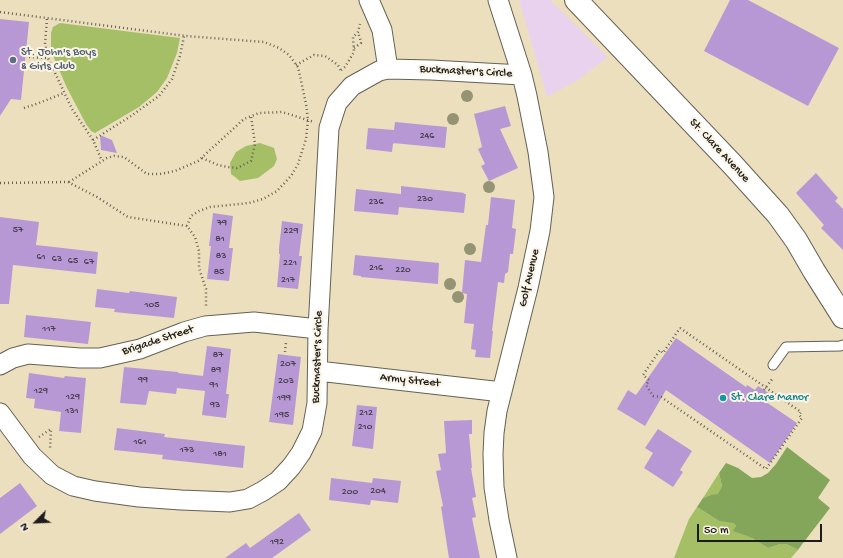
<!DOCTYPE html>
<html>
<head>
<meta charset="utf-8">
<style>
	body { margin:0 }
	#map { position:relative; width:843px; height:558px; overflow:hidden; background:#ecdfbd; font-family:"Gochi Hand",sans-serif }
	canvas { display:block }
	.north { position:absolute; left:16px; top:502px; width:40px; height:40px; -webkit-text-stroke:3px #fcf5e5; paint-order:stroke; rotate:246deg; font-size:11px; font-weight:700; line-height:16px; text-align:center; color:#1c1c1c }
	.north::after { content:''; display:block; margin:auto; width:14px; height:18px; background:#1c1c1c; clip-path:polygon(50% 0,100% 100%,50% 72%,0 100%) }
	.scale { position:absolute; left:697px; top:524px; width:125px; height:18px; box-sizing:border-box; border:2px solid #1c1c1c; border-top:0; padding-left:5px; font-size:12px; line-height:14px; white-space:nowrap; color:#1c1c1c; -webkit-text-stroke:3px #fcf5e5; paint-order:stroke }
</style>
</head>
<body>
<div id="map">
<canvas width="843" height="558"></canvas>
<div class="north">N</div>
<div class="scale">50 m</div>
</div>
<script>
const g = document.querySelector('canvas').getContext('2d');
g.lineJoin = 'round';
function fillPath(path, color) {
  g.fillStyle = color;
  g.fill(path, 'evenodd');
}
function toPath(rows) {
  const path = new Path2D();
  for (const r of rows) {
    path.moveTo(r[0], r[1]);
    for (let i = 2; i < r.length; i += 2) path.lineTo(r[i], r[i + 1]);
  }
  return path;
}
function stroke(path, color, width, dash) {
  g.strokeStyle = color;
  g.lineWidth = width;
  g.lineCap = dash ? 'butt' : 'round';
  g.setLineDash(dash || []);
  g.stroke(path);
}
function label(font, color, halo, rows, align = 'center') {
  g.font = font + ' "Gochi Hand",sans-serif';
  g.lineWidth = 4;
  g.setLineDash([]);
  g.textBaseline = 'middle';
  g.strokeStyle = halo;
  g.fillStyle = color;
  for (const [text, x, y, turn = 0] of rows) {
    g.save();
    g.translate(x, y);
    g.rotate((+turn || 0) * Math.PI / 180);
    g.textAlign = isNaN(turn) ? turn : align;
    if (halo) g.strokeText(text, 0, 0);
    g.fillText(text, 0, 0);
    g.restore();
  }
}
fillPath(toPath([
	[519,0,550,0,608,57,578,80,547,97]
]), '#e9d2ed');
fillPath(toPath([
	[60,23,180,38,177,53,167,78,157,92,139,107,95,133,91,131,86,124,67,88,54,58,51,49,51,33,53,27],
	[260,143,274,148,277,159,274,166,258,178,240,181,231,174,230,163,236,152,246,146],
	[719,473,722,486,718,495,711,495,703,498],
	[697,507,719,521,734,522,736,526,734,531,752,538,768,548,780,544,786,544,797,549,797,551,791,558,674,558,689,519]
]), '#a4bf65');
fillPath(toPath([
	[787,447,830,480,818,498,830,508,797,551,797,549,786,544,780,544,768,548,752,538,733,531,736,526,734,523,719,521,697,507,703,498,711,495,718,494,722,486,719,473,726,463,738,468,752,478,761,477,768,473,776,464]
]), '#83a65a');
fillPath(toPath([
	[730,0,748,0,839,48,808,106,704,51],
	[0,19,29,22,21,100,11,99,0,116],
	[505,106,511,126,500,129,518,168,489,181,481,166,485,164,478,149,482,147,474,114],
	[395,122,447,127,445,148,393,143,394,135,392,152,366,149,368,128,394,130],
	[100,135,112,140,117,153,101,150],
	[816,173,838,198,835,201,843,209,843,250,821,228,824,225,796,193],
	[401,186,465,193,463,194,466,194,464,213,399,207,398,215,354,211,356,189,401,194],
	[491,197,515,200,512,228,516,229,513,254,510,254,508,272,505,274,504,283,498,282,492,331,493,331,490,358,475,357,476,350,471,349,474,324,464,323,467,294,462,293,465,260,481,262,486,225,488,225],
	[213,213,233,216,229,248,233,248,229,281,207,279,211,246,209,246],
	[0,217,39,222,36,245,98,252,96,274,13,265,9,304,0,304],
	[282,221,303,224,299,256,302,256,298,289,277,287,280,254,279,254,279,248],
	[355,255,439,263,438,284,361,277,361,276,353,275],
	[97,289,129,293,130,291,177,297,174,318,114,312,115,309,95,307],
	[26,315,91,322,88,344,24,337],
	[676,338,746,387,747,385,755,390,758,386,764,390,771,395,766,402,797,423,770,463,666,390,645,426,617,409,628,390,636,395],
	[207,346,231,349,226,394,229,394,226,418,202,415,205,391,177,388,176,394,149,391,146,405,120,403,124,367,178,372,178,373,203,376],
	[278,354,301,357,293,425,269,422],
	[29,373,64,378,65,376,86,378,81,433,59,431,61,412,34,408,35,399,26,398],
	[357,405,377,407,373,449,352,446],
	[472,420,472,434,469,434,472,468,471,468,476,497,472,498,476,517,472,518,480,558,449,558,441,507,443,506,436,471,441,470,438,454,446,453,444,421],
	[117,428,165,434,164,437,245,446,243,468,162,459,163,455,114,450],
	[658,429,692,451,680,470,683,472,673,487,644,468,653,453,645,448],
	[331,478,372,483,373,478,401,481,398,503,371,500,370,505,329,500],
	[20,483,37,506,0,534,0,498],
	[299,513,311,530,272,558,225,558,246,543,250,548]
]), '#b898d4');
const service = toPath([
	[773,365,786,347,840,346,843,345]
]);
const minor = toPath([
	[369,0,382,30,388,69],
	[498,0,522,75,527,96,538,152,544,197,540,231,528,288,497,411,494,433,493,454,494,487,499,520,507,558],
	[0,365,13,358,28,354,80,358,100,358,140,349,184,332,205,326,254,322,318,329],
	[318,371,502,392],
	[0,413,32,456,52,475,73,486,95,491,139,497,181,500,230,502,248,499,263,491,278,481,291,467,301,453,312,431,317,403,318,329,329,128,337,103,352,86,379,71,388,69,431,70,522,75]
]);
const tertiary = toPath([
	[576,0,732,164,778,215,796,240,814,271,843,317]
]);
stroke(service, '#656054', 11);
stroke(minor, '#656054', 21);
stroke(tertiary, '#656054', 24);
stroke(toPath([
	[0,12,186,36,264,42,279,48,289,55,298,67,306,104,308,120,306,139,298,164,291,176,277,191,263,199,249,203,210,207,199,211,191,216,187,226],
	[47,19,45,44,48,58,72,109,93,140,102,161],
	[354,48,361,43,360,38,358,33],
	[29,57,48,58],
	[296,65,314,55,325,56,338,65,341,71],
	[341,70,345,67,354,52,353,37,358,32,360,24],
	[24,108,39,103,64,93],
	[93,140,131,116,159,96,172,79,180,56,184,36],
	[202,158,218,165,228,167,237,168,251,161,255,144,251,116],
	[69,182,107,158,114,156,124,157,147,174,160,174,175,171,198,161,244,119,259,113,282,112,314,122],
	[0,183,68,182,97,197,128,217,187,226,195,237,199,251,199,268,206,289,206,308],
	[680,328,801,412,799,415,802,418,766,469,661,397,653,396,646,385,649,380,643,375,660,350,663,353,680,328],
	[285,352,286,342],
	[764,390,773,378],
	[39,437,51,429,50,449]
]), '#656054', 2.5, [1, 3]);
stroke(service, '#fff', 9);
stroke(minor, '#fff', 19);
stroke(tertiary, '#fff', 22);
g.fillStyle = '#949373';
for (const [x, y] of [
	[467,96],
	[453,119],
	[489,187],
	[470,249],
	[450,284],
	[458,297]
]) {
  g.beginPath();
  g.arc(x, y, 6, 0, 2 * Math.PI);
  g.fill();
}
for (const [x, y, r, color] of [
	[13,60,4,"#5c6f8a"],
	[723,398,4,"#0f9aa8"]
]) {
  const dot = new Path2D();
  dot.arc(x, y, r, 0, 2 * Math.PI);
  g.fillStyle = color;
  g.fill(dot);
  stroke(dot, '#fcf5e5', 1.5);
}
label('10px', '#433b4a', null, [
	["246",427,136],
	["230",425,199],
	["236",376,202],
	["79",222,223],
	["57",18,230],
	["229",291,231],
	["81",220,239],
	["83",221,256],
	["61",41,257],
	["63",57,259],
	["65",73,261],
	["67",89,262],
	["221",290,263],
	["216",376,268],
	["220",403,270],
	["85",219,272],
	["217",288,280],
	["105",152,305],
	["117",49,329],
	["87",218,355],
	["207",288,364],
	["89",216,370],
	["99",143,380],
	["203",286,381],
	["91",214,385],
	["129",41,391],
	["129",73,397],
	["199",284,398],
	["93",215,405],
	["131",72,411],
	["212",366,413],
	["195",282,415],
	["210",365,427],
	["161",140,442],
	["173",187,450],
	["181",220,454],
	["204",378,491],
	["200",350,492],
	["192",277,542]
]);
label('12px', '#4e5e75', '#fcf5e5', [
	["St. John's Boys",21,53],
	["& Girls Club",21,67]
], 'left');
label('12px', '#1c1c1c', '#fcf5e5', [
	["Buckmaster's Circle",466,72,3],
	["St. Clare Avenue",719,151,47],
	["Golf Avenue",530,278,-77],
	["Brigade Street",158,341,-18],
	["Buckmaster's Circle",318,357,-88],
	["Army Street",410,381,6]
]);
label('12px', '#0d838f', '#fcf5e5', [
	["St. Clare Manor",731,398]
], 'left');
</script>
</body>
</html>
